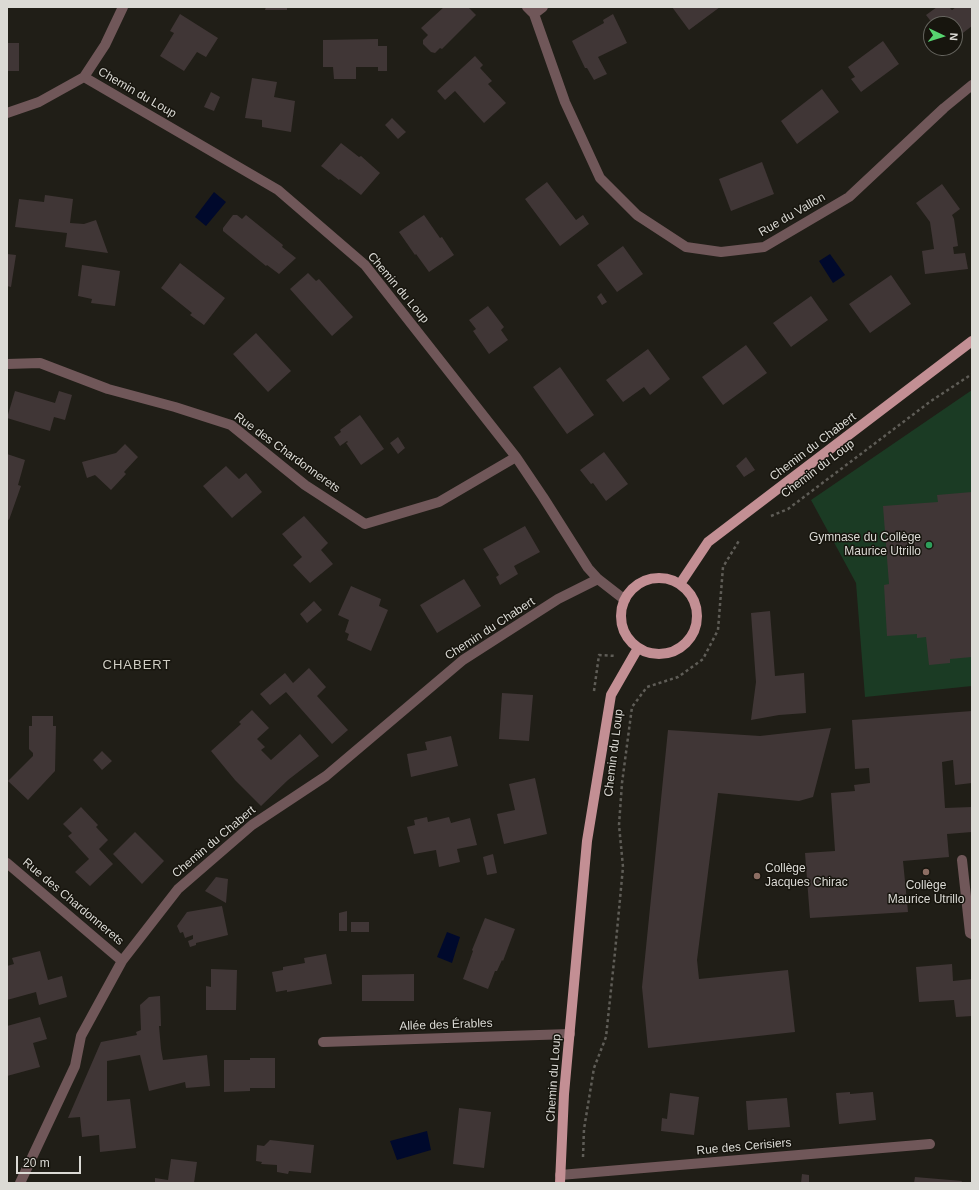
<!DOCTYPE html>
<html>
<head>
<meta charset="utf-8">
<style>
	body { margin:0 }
	#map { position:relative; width:979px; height:1190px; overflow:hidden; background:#201e17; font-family:Helvetica,sans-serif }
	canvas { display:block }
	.frame { position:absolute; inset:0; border:8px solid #dbdad5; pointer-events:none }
	.north { position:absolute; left:923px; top:16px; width:40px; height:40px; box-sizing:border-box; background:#17150e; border:1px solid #65645e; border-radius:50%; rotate:94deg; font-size:11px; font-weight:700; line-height:16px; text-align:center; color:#dbdad5 }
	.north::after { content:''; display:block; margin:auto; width:14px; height:18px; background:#57d570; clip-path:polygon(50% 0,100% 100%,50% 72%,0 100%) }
	.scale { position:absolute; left:16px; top:1156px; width:65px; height:18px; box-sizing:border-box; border:2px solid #dbdad5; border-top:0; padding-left:5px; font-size:12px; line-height:14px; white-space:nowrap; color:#dbdad5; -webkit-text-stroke:3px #17150e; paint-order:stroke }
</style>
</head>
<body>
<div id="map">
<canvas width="979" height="1190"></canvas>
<div class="frame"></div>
<div class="north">N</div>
<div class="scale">20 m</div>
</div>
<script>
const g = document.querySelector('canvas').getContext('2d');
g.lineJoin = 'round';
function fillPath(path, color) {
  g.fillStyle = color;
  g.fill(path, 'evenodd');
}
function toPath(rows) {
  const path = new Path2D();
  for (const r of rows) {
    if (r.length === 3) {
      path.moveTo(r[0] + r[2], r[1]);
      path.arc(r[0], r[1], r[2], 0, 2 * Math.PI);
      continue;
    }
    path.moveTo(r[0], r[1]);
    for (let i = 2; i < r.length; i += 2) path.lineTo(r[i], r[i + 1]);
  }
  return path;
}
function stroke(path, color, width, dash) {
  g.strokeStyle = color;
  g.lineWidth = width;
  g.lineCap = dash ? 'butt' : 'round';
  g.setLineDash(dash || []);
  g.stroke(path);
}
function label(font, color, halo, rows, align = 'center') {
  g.font = font + ' Helvetica,sans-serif';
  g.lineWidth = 3;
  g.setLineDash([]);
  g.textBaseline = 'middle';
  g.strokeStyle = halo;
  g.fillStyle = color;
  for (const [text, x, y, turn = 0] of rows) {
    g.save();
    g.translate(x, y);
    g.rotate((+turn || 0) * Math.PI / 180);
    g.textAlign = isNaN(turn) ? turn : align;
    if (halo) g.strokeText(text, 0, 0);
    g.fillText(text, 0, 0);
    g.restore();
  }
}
fillPath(toPath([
	[972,390,972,686,865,697,856,583,811,500]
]), '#1b3b24');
fillPath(toPath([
	[214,192,226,202,206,226,195,217],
	[830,254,845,275,833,283,819,261],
	[447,932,460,937,452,963,437,957],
	[427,1131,431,1150,397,1160,390,1141]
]), '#00092c');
fillPath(toPath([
	[266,7,287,7,287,10,265,10],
	[444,7,468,7,476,15,442,49,440,48,435,53,431,52,423,44,423,40,428,35,421,28],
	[672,7,720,7,689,30],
	[937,7,949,7,952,10,956,7,972,7,972,26,955,39,955,24,933,24,926,15],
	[180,14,218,38,206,57,197,52,184,71,160,56,174,33,170,31],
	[613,14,627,43,598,57,607,74,594,80,587,68,585,68,572,41,604,23,603,20],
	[378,39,378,46,387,46,387,71,378,71,378,67,356,67,356,79,334,79,333,67,323,67,323,40],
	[883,41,899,64,861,92,851,79,855,77,848,67],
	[7,43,19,43,19,71,7,71],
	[475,56,483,65,480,68,492,81,488,84,506,103,484,123,455,91,445,100,437,91],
	[252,78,277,82,274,97,295,101,291,132,262,127,262,120,245,118],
	[822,89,839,112,797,144,781,121],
	[211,92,220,97,214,111,204,107],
	[392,118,406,132,398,139,385,125],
	[341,143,359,157,361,156,380,173,361,195,340,179,339,180,321,166],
	[762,162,774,194,731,211,719,179],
	[547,182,576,220,583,215,589,224,560,246,525,199],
	[942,184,960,209,952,215,954,219,958,246,953,247,954,254,965,253,968,269,925,274,922,251,934,249,930,222,916,203],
	[45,195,73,199,70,223,84,224,96,220,108,253,65,247,67,233,15,227,19,199,44,202],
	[233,215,237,215,242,219,246,215,283,245,282,247,296,258,279,274,267,265,266,266,223,231,223,228],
	[424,215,440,238,442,237,454,255,429,272,416,254,415,255,399,232],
	[623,246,643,274,617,292,597,265],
	[7,254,16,255,11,287,7,286],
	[180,263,225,298,204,325,190,315,192,313,161,288],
	[82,265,120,271,115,306,91,303,92,299,78,296],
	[308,273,316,281,319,279,353,317,332,336,290,289],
	[891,275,911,304,870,333,849,304],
	[601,293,607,302,602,305,597,297],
	[811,296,828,320,791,347,773,323],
	[488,306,504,327,501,330,508,340,489,354,473,331,476,329,469,320],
	[256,333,291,371,268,392,233,354],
	[746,345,767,373,723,405,702,377],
	[648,349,670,379,650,395,644,387,623,402,606,380],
	[560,367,594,415,567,434,533,387],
	[15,391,55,403,59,391,72,395,65,420,54,417,50,431,7,418],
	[360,415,384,449,361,465,346,443,348,442,347,441,340,446,334,437,341,432,340,430],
	[398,437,405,448,398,454,390,443],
	[125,444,138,457,124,472,126,474,111,490,95,475,87,478,82,462,116,453],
	[604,452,628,484,606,501,593,483,591,484,580,470],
	[7,454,25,460,18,485,21,486,9,520,7,519],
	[746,457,755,470,744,477,736,466],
	[226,466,239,479,246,473,262,492,232,518,203,486],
	[972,492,972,657,950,659,950,663,929,665,926,637,917,638,917,634,887,636,884,585,889,584,883,506,938,502,937,495],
	[304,516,328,543,321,550,333,564,310,583,293,565,302,557,282,534],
	[525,526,540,552,514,566,518,574,500,585,496,577,499,575,483,549],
	[464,579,481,606,437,633,420,605],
	[351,586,381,599,379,606,388,610,371,651,347,640,349,634,345,632,349,620,338,615],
	[314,601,322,610,307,623,300,614],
	[770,611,775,676,804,673,806,713,779,715,751,720,756,682,751,613],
	[309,668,326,687,317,696,348,730,332,744,286,692,270,705,260,694,285,673,293,683],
	[502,693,533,695,529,741,499,739],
	[252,710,269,728,257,739,265,747,261,750,271,760,300,734,319,756,288,780,261,806,235,780,211,751,241,724,239,722],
	[972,711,972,783,955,785,953,760,942,762,945,808,972,807,972,832,947,834,949,857,903,861,908,912,810,918,805,853,835,851,831,793,855,791,854,785,870,783,869,768,855,769,852,720],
	[32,716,53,716,53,726,56,726,55,771,28,800,8,781,33,756,33,753,29,749,29,726,32,726],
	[831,728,813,797,799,801,718,793,697,960,699,979,788,970,795,1032,648,1048,642,987,668,730,760,736],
	[451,736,458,766,411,777,407,754,427,750,425,742],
	[102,751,112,761,102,770,93,760],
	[535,778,547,834,504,844,497,814,515,810,509,784],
	[81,807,98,825,96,827,108,840,99,849,113,864,90,886,75,872,89,859,68,836,72,833,63,824],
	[427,817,428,822,449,817,451,823,470,818,477,845,457,849,460,862,439,867,436,850,414,854,407,827,415,825,414,820],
	[135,832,164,861,142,884,113,854],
	[493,854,497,873,487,875,483,857],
	[216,877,228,879,226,903,205,891],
	[222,906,228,935,196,943,196,945,190,947,188,941,193,939,193,935,185,938,183,932,180,933,177,926,187,912],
	[347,911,347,931,339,931,339,913],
	[485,918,515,929,503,961,502,960,497,971,495,971,488,989,463,979,473,951,472,950],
	[351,922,369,922,369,932,351,932],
	[40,951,48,980,62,976,67,997,39,1005,36,992,7,1000,7,966,14,964,12,958],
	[326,954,332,984,287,992,287,990,276,992,272,972,283,970,283,967,305,963,304,958],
	[952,964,953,981,972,979,972,1016,956,1017,954,1000,919,1002,916,967],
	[211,969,237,970,236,1010,206,1010,206,986,211,987],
	[414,974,414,1001,362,1001,362,975],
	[160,996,161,1026,159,1026,161,1049,163,1060,207,1055,210,1086,186,1088,185,1082,149,1091,140,1055,107,1061,107,1101,130,1099,136,1148,100,1152,99,1135,82,1137,80,1117,68,1118,101,1042,137,1035,136,1032,141,1030,140,1005,149,997],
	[40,1017,47,1039,33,1043,40,1067,7,1076,7,1026],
	[250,1058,275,1058,275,1088,250,1088,250,1091,224,1092,224,1060,250,1060],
	[850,1092,850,1094,873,1092,876,1120,839,1124,836,1093],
	[670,1093,699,1097,694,1135,661,1131,662,1118,667,1119],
	[787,1098,790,1127,748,1130,746,1101],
	[459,1108,491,1112,484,1168,453,1164],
	[270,1140,314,1145,311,1173,289,1171,288,1174,277,1172,277,1165,261,1164,262,1162,256,1161,257,1145,264,1146],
	[171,1159,197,1162,194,1183,155,1183,155,1178,168,1180],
	[802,1174,809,1175,809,1183,801,1183],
	[915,1177,962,1181,961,1183,914,1183]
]), '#403636');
stroke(toPath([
	[771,516,788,509,931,401,972,374],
	[594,691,599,655,616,656],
	[583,1157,584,1129,594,1068,606,1037,615,952,623,867,619,825,622,783,632,707,647,687,678,677,703,659,718,630,723,567,740,539]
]), '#5f5d57', 2.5, [3, 3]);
stroke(toPath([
	[527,7,534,14,565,102,600,178,637,215,686,247,721,252,764,247,849,197,944,108,972,85],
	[534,14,543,7],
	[84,77,278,190,365,265,516,457,543,497,588,568,598,579,625,600],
	[7,113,39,102,84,77,105,45,123,7],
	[7,364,40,363,108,389,175,407,231,425,305,485,365,524,439,502,516,457],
	[962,860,970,933,972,934],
	[7,863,122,961],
	[323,1042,570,1034],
	[560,1175,930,1144],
	[20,1183,75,1066,81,1036,122,961,178,889,252,825,326,776,463,660,558,599,598,579]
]), '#705759', 10);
stroke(toPath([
	[659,616,38],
	[680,584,708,542,972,341],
	[560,1183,564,1094,587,841,611,695,638,648]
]), '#c38f94', 10);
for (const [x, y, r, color] of [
	[929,545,4,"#2e9e5b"],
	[926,872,4,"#8d6e63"],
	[757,876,4,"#8d6e63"]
]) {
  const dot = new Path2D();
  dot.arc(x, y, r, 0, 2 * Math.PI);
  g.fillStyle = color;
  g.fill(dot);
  stroke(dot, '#17150e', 1.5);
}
label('12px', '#dbdad5', '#17150e', [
	["Chemin du Loup",137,93,30],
	["Rue du Vallon",792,215,-30],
	["Chemin du Loup",398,288,50],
	["Chemin du Chabert",813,447,-37],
	["Rue des Chardonnerets",287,453,36],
	["Chemin du Loup",818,469,-37],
	["Chemin du Chabert",490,629,-33],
	["Chemin du Loup",614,753,-83],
	["Chemin du Chabert",214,842,-40],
	["Rue des Chardonnerets",73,902,40],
	["Allée des Érables",446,1025,-2],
	["Chemin du Loup",554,1078,-86],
	["Rue des Cerisiers",744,1147,-5]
]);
label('12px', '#dbdad5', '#17150e', [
	["Gymnase du Collège",921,538],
	["Maurice Utrillo",921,552],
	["Collège",765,869,"left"],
	["Jacques Chirac",765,883,"left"],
	["Collège",926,886,"center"],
	["Maurice Utrillo",926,900,"center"]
], 'right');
g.letterSpacing = '1px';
label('13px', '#cfcdc3', '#17150e', [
	["CHABERT",137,665]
]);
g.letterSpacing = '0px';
</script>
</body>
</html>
